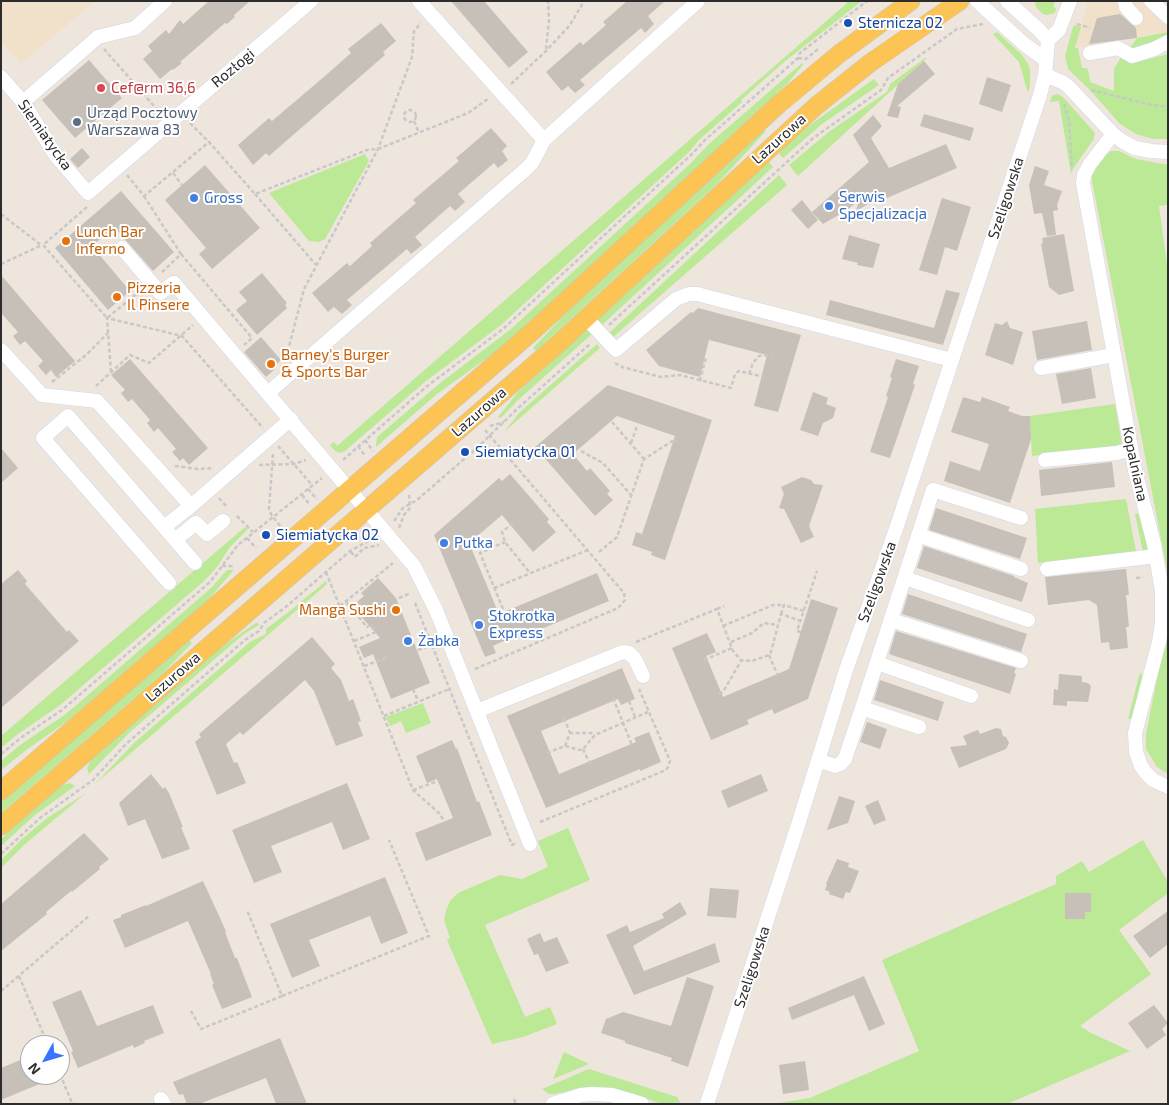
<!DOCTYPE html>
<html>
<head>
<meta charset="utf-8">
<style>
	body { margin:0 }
	#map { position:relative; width:1169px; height:1105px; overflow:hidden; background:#eee5dd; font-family:"Exo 2",sans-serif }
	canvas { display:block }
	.frame { position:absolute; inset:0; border:2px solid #2c2c2c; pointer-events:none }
	.north { position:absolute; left:20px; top:1035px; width:50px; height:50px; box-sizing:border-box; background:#fff; border:1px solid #ababab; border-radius:50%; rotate:231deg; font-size:14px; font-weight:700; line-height:20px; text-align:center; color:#2c2c2c }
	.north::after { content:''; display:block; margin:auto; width:18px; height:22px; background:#3a73ff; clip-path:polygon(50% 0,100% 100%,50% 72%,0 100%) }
</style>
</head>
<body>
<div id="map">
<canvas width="1169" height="1105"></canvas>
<div class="frame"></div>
<div class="north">N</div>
</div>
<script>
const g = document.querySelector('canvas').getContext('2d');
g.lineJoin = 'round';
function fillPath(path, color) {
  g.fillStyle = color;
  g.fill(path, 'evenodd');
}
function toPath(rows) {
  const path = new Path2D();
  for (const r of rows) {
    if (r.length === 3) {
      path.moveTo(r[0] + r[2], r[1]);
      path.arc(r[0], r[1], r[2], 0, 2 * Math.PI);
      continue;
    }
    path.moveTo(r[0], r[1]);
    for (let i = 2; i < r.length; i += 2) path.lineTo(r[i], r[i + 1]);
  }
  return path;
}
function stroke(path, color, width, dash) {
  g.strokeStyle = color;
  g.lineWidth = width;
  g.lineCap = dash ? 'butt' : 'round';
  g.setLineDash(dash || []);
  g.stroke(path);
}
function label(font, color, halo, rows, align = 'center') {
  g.font = font + ' "Exo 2",sans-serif';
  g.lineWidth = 4;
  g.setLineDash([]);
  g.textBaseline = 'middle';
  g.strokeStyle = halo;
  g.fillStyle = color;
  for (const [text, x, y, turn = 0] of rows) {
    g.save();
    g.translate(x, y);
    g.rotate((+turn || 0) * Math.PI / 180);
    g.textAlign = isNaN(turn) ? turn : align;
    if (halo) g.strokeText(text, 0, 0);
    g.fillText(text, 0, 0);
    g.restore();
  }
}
fillPath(toPath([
	[1,1,95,1,21,64,1,41],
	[1088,1,1142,1,1168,27,1168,32,1075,48]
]), '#f1e1cb');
fillPath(toPath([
	[847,1,862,1,784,62,741,100,742,102,699,140,690,151,501,325,426,381,345,451,340,453,335,451,330,445,334,442,337,446,846,4],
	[1037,1,1055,1,1053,7,1056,8,1055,13,1046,15,1043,14,1036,7,1035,3],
	[1075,25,1081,27,1075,48,1078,48,1082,68,1087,68,1089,74,1090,82,1114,91,1114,69,1121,57,1130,64,1168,54,1168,139,1153,139,1136,134,1120,124,1090,90,1068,69,1065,56,1073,27],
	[997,32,1022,55,1028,64,1030,70,1030,85,1028,93,1019,62,993,34],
	[1168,32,1168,35,1134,51,1129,49,1137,38],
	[925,58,927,58,798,176,789,165,830,131,887,92,890,84],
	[802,63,803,65,787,84,526,325,494,353,437,394,376,447,377,437,439,384,511,329,690,164,709,144],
	[874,79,879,85,822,124,783,158,779,154,780,150,803,130],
	[1057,94,1063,97,1095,133,1093,140,1073,169,1071,174,1059,101,1050,102,1052,96],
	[764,129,766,131,718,183,536,351,533,348,565,314],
	[1111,151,1119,151,1136,159,1168,165,1168,205,1159,206,1168,272,1168,575,1092,181,1092,172,1106,154],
	[365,154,369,161,325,239,319,242,309,241,269,193],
	[769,162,773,167,602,325,598,320,766,163],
	[779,175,787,185,613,337,609,333],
	[588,329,592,334,517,401,501,418,498,417,518,392],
	[597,344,600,348,504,432,520,412],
	[1115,404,1122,445,1032,456,1030,416],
	[1126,499,1136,551,1038,563,1035,509],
	[1137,513,1141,517,1149,546,1147,551,1143,552,1135,514],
	[245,527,248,529,230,547,217,567,204,581,59,706,18,734,1,748,1,736],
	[227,570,234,570,207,601,66,722,29,748,1,770,1,761,20,745,63,716,80,702,211,588],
	[326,581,327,584,95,784,134,743,250,642,266,634,266,629,290,611],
	[257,622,259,625,244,634,130,732,89,774,87,768,91,760,223,646],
	[1168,623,1168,774,1157,767,1146,749,1146,734],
	[189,640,192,643,163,673,1,813,1,802],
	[1140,672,1143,678,1133,718,1128,719],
	[423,703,431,723,406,733,401,721,390,726,386,717],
	[70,783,75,786,35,815,1,846,1,839,13,828,62,785],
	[86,793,24,845,1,868,1,860,22,839,47,818],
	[568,828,590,880,485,925,525,1017,550,1007,557,1024,523,1037,492,1044,447,940,450,938,444,920,446,911,450,901,458,893,500,875,522,879,548,867,538,841],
	[1143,840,1168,882,1168,893,1119,930,1151,974,1080,1026,1091,1033,1130,1051,1007,1104,772,1104,810,1098,919,1051,882,960,1056,884,1056,876,1082,861,1089,872],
	[564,1052,589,1064,553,1079],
	[589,1069,677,1097,680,1102,661,1104,635,1094,606,1087,577,1089,555,1094,549,1094,542,1089]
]), '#bbe996');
fillPath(toPath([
	[209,1,250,1,234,15,235,17,227,24,225,23,180,62,182,63,173,70,172,69,160,79,143,59,152,51,148,46,166,30,169,34,180,20,183,24],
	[451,1,484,1,528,52,509,68],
	[627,1,665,1,648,16,654,24,645,33,641,28,580,80,585,85,575,93,568,86,562,91,546,72,580,42,583,45,606,25,603,22],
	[1120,14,1136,28,1137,38,1089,44,1097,18],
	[381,23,396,41,383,52,385,55,269,156,266,153,253,165,238,145,269,118,272,121,325,76,351,53,348,49],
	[89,60,122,98,75,138,42,100],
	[924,61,935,74,897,106,901,107,898,118,887,116,898,84],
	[987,77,1011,85,1002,112,979,104],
	[924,114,974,128,970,141,920,126],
	[873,115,882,126,871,138,889,168,946,144,957,168,887,198,885,194,856,211,859,200,847,210,823,224,812,212,869,162,853,135],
	[491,128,507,146,502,151,508,160,498,168,494,163,458,194,465,202,455,211,450,206,415,237,422,245,411,254,407,249,347,300,352,305,342,314,334,307,328,312,312,293,347,263,350,266,372,246,370,243,416,203,413,200,459,161,456,158],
	[82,148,90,157,78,168,70,159],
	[205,165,260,228,212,269,199,254,206,248,165,200],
	[1035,166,1049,171,1044,185,1062,191,1057,205,1058,210,1053,211,1056,235,1047,236,1042,213,1034,214,1029,185],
	[121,191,174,252,153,271,114,227,92,246,130,291,108,310,55,248],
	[942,198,971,207,957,251,945,247,937,275,919,270],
	[802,200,818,220,808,229,791,210],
	[1064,234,1074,291,1059,295,1049,287,1041,244,1043,243,1042,238],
	[849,235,880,244,873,268,857,265,858,263,842,259],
	[262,273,287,303,285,305,287,308,257,335,236,310,247,301,239,292],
	[1,275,75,361,56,377,51,370,46,375,38,366,43,361,25,341,20,345,13,336,18,332,1,313],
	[946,290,960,293,943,345,826,315,830,300,934,328],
	[698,308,801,335,778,412,754,406,767,355,709,340,700,377,659,366,646,350,691,312,693,313],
	[1007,321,1010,328,1023,332,1013,365,985,355,995,323,1002,325],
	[1087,321,1092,350,1037,360,1032,331],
	[261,337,281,360,273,368,275,369,266,377,244,352],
	[130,359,208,448,189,465,183,458,180,461,172,452,176,449,158,428,154,432,147,423,150,420,132,399,128,402,121,393,125,390,111,375],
	[896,359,919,366,913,384,915,385,890,458,870,452,888,397,886,396,892,378,890,377],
	[1091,368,1096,398,1062,404,1056,374],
	[608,385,712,420,665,560,651,555,652,552,632,545,636,532,642,534,675,436,617,416,573,454,587,471,590,468,610,491,607,494,613,500,595,516,535,447],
	[813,392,828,398,826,404,836,408,833,418,823,423,818,436,800,430],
	[963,397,980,402,982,397,1010,407,1008,411,1022,416,1030,416,1031,439,1010,503,944,481,950,461,980,471,989,444,951,432],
	[1,448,18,468,1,483],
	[1112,462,1115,487,1041,496,1039,470],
	[510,474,549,519,547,522,556,532,533,552,502,515,469,543,499,614,597,573,609,601,517,639,516,636,497,644,493,646,496,653,485,657,434,535,499,478,502,481],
	[802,477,811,480,814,484,823,485,809,526,814,537,801,543,784,509,779,508,784,494,781,487],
	[936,508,1027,538,1020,559,929,530],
	[924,546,1014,576,1014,577,1028,583,1022,602,917,568],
	[1126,569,1129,595,1126,595,1129,627,1126,627,1128,648,1110,650,1109,642,1101,643,1097,605,1089,600,1048,605,1045,577],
	[18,570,27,581,25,584,67,632,69,630,79,641,1,708,1,584],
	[378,578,396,598,430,683,391,699,373,654,364,658,359,647,380,638,352,606,364,596,361,593],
	[908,594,1027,634,1021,652,902,614],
	[811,599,838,608,808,699,774,714,772,709,747,720,749,724,711,740,672,648,707,633,716,652,706,656,723,697,789,669],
	[896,631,1016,668,1014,673,1016,674,1010,694,889,654],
	[312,637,335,664,331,668,341,680,349,701,353,699,361,721,358,722,363,736,336,746,314,691,305,680,243,735,240,732,226,744,234,763,237,762,246,783,217,795,195,742,201,737,199,734],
	[622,668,635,699,621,705,618,699,541,731,559,774,636,742,634,738,649,732,661,762,640,771,640,769,546,808,507,716],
	[1059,674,1082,676,1082,682,1088,683,1091,686,1088,702,1067,701,1067,706,1053,705,1054,689,1058,690],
	[880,680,944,702,938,721,874,700],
	[867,722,887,729,880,749,860,742],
	[996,728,1001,729,1003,736,1006,737,1009,743,1006,749,959,768,950,747,967,745,963,736,970,733,978,730,980,734],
	[452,740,456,749,457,748,477,802,479,801,492,835,426,861,415,833,453,818,437,779,427,783,416,756],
	[151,774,163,789,165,787,169,793,183,827,181,827,190,849,162,859,145,819,128,826,119,803],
	[761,774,768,791,728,808,721,791],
	[347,783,370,839,343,850,332,822,271,846,282,872,254,883,232,830],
	[839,796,855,801,848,823,827,830],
	[878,800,886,820,874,825,865,806],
	[84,833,109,859,99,867,100,869,72,892,71,891,46,912,47,914,1,951,1,904],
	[837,859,849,863,848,867,859,871,850,893,846,892,843,899,829,894,830,892,825,890,827,885,826,884],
	[385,877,408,933,381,944,370,916,309,940,320,966,292,978,270,924],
	[203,881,226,931,225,932,235,958,237,958,252,997,222,1009,212,985,214,984,210,974,211,974,188,921,125,948,113,920,121,917,121,915,146,905,146,906],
	[710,888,739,890,736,918,707,916],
	[1065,893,1091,893,1091,912,1085,912,1085,919,1065,919],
	[680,902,687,914,633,946,644,971,715,943,720,962,634,995,606,935,627,925,630,932,664,918,662,914],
	[1168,911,1168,944,1150,958,1133,936],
	[540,933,544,942,557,937,569,963,546,972,538,954,534,955,527,939],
	[864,976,885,1024,869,1031,854,995,792,1020,788,1008],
	[687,977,714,986,688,1067,671,1061,672,1058,625,1043,625,1041,601,1033,606,1019,623,1012,671,1026],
	[81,990,97,1026,153,1005,164,1033,144,1041,145,1043,134,1048,133,1045,78,1068,71,1052,73,1051,52,1002],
	[1154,1005,1168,1023,1162,1029,1166,1035,1147,1049,1128,1023],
	[280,1038,307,1104,276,1104,266,1078,199,1104,187,1104,183,1094,179,1095,173,1082],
	[30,1056,30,1075,61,1075,1,1100,1,1068],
	[805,1061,809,1090,783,1094,779,1065]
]), '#c6c0b9');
const minor = toPath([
	[419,1,544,140],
	[977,1,1024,44,1046,60],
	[1125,1,1126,7,1136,18],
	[1151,1,1168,17],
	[1048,40,1059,30,1070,1],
	[1090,53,1118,48,1132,56,1154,49,1168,42],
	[1045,75,1062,82,1068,86,1113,134,1090,164,1084,175,1083,183,1135,470,1154,544,1162,591,1162,623,1159,642,1135,733,1136,752,1141,766,1146,773,1153,780,1168,787],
	[1,77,23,102,56,156,88,193,311,1],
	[23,102,98,37,135,28,165,1],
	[1113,134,1122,141,1135,148,1151,151,1168,152],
	[122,248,160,293,174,283,414,566,436,610,530,844],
	[586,318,616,350,676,299,689,294,697,294,952,360],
	[1,350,42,395,97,401,191,506,291,419],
	[1041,368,1114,355],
	[268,393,526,169,532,163,544,140,698,1],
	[1045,460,1117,453,1131,449],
	[191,506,164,527,195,563],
	[164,527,68,416,43,438,169,583],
	[918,535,1021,569],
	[175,540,196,523,207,534,223,521],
	[1047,569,1156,556],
	[905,578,1028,620],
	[891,620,1021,661],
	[877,663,971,696],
	[477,711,623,652,629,653,635,659,643,676],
	[919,727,862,708,933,490,1021,518],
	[818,760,835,766,840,764,845,759,862,708],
	[161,1099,164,1104],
	[553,1104,581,1095,592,1094,612,1095,642,1104],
	[707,1104,799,822,846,670,896,529,1040,95,1045,75,1048,40,1038,29,1007,1]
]);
const major = toPath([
	[1,791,533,331,779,104,839,54,911,1],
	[1,826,557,345,816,106,870,63,960,1]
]);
stroke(minor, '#d2d8e5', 15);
stroke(major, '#c8c8c8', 19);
stroke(toPath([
	[1077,24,1090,28],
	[104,49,161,114],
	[546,49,549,20,548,1],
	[798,58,806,59,818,49],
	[511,84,546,51,570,25,584,1],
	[1091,90,1152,105,1168,107],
	[1064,104,1069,121,1072,168],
	[410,116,6],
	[414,121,419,133],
	[190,123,209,142,255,194,367,150,378,149,468,113,488,99],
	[173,173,182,185],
	[127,175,144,196,209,142],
	[255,194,316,265],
	[144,196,181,254,161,273],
	[87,207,43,245,107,318,140,291],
	[1,214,41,245],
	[181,254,252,338,244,345],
	[1,264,42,245],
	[609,325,812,139,881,90,888,78,957,29,983,24],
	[286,358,304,289,378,149,412,57,414,31,421,23],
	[615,363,622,367,661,377,680,375,731,388,735,374,739,371,764,377],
	[111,372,107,318,182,336,263,428],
	[749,374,753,363,759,356,765,355,772,357],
	[700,381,706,357],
	[52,382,86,355,108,333],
	[96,386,130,355,149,363,193,325],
	[612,422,644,459],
	[490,426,504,422],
	[365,440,373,451],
	[631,443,637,426],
	[278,446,312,485],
	[358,446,365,456],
	[581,451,603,463,631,495],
	[273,454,269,509,272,516,281,527],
	[343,460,426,387,503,329,693,153,705,140,798,58,800,53,867,1],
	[259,465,294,464,306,460],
	[175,466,198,469,214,468],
	[308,489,317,499],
	[302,495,310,505],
	[219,498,227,507],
	[237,516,253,532],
	[394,521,403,508,417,500,478,447,517,409,591,343],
	[513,523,502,532,505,542,530,573],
	[399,528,404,515,410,508,409,495],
	[247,538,256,548],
	[351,552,355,557,364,548,379,545],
	[599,552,617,537,644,459,674,440,677,441],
	[222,566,235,566],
	[326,572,413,790,440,814,444,821],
	[1136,578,1143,577],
	[494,588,588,550],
	[399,598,411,593],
	[346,602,367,627,370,625,376,632],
	[415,603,512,845,515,843],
	[340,606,393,563],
	[503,609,480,553,505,542],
	[717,609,724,606],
	[781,614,784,605,804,611],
	[723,626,773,605,784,605],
	[801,632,797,631,817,571],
	[354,641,376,632],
	[636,642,717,609,733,651,741,660,752,661,769,655,771,652,781,614,801,621],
	[731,642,752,633,764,623,778,625],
	[418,650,432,645],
	[769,655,778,676],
	[704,660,732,648],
	[364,666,388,657],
	[475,669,618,608,625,600,624,593,485,430],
	[413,689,418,701],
	[719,694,723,692,741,661],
	[613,698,632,745],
	[629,701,635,717],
	[384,716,449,689],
	[564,718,570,733],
	[565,746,570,733,591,733,595,735],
	[583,749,590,764],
	[547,753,565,746,580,750,583,749,595,735,648,712],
	[1,754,22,737,62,710,210,582,238,545,322,478],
	[413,790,438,781],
	[540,822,666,770,668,767,670,761,668,756,639,689],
	[1,854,40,818,93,780,126,744,245,640,259,631,264,623,287,606,350,551,372,539],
	[19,976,48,1045],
	[1,991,89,916],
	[282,996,429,936,389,840],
	[191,1011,201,1029,282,996,247,910],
	[60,1074,72,1103,75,1104],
	[514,1099,516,1104]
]), '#c8c8c8', 2.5, [4, 2.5]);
stroke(minor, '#fff', 14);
stroke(major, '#fbc455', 18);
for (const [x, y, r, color] of [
	[848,23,5,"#1a4fb4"],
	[101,88,5,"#e0444e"],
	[77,122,5,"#5c6f8a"],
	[194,198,5,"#3f7fe0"],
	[829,206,5,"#3f7fe0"],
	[66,241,5,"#e8710a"],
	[117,297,5,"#e8710a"],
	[271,364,5,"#e8710a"],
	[465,452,5,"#1a4fb4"],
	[266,535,5,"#1a4fb4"],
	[444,543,5,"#3f7fe0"],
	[396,610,5,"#e8710a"],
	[479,625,5,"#3f7fe0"],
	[408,641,5,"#3f7fe0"]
]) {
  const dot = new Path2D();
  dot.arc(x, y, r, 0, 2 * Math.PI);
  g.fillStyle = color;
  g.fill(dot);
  stroke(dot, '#fff', 2);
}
label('15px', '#164399', '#fff', [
	["Sternicza 02",858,23],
	["Siemiatycka 01",475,452],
	["Siemiatycka 02",276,535]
], 'left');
label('15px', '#2c2c2c', '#fff', [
	["Rozłogi",233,68,-40],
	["Siemiatycka",45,135,55],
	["Lazurowa",779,139,-42],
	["Szeligowska",1006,198,-72],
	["Lazurowa",479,412,-41],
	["Kopalniana",1135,464,78],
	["Szeligowska",877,582,-70],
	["Lazurowa",173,677,-41],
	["Szeligowska",752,967,-72]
]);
label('15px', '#be3a42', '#fff', [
	["Cef@rm 36,6",111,88]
], 'left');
label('15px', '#4e5e75', '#fff', [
	["Urząd Pocztowy",87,113],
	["Warszawa 83",87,130]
], 'left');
label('15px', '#366cbe', '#fff', [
	["Serwis",839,197],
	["Specjalizacja",839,214],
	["Gross",204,198],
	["Putka",454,543],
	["Stokrotka",489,616],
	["Express",489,633],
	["Żabka",418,641]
], 'left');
label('15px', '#c56008', '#fff', [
	["Lunch Bar",76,232],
	["Inferno",76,249],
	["Pizzeria",127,288],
	["Il Pinsere",127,305],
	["Barney's Burger",281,355],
	["& Sports Bar",281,372],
	["Manga Sushi",386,610,"right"]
], 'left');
</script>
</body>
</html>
